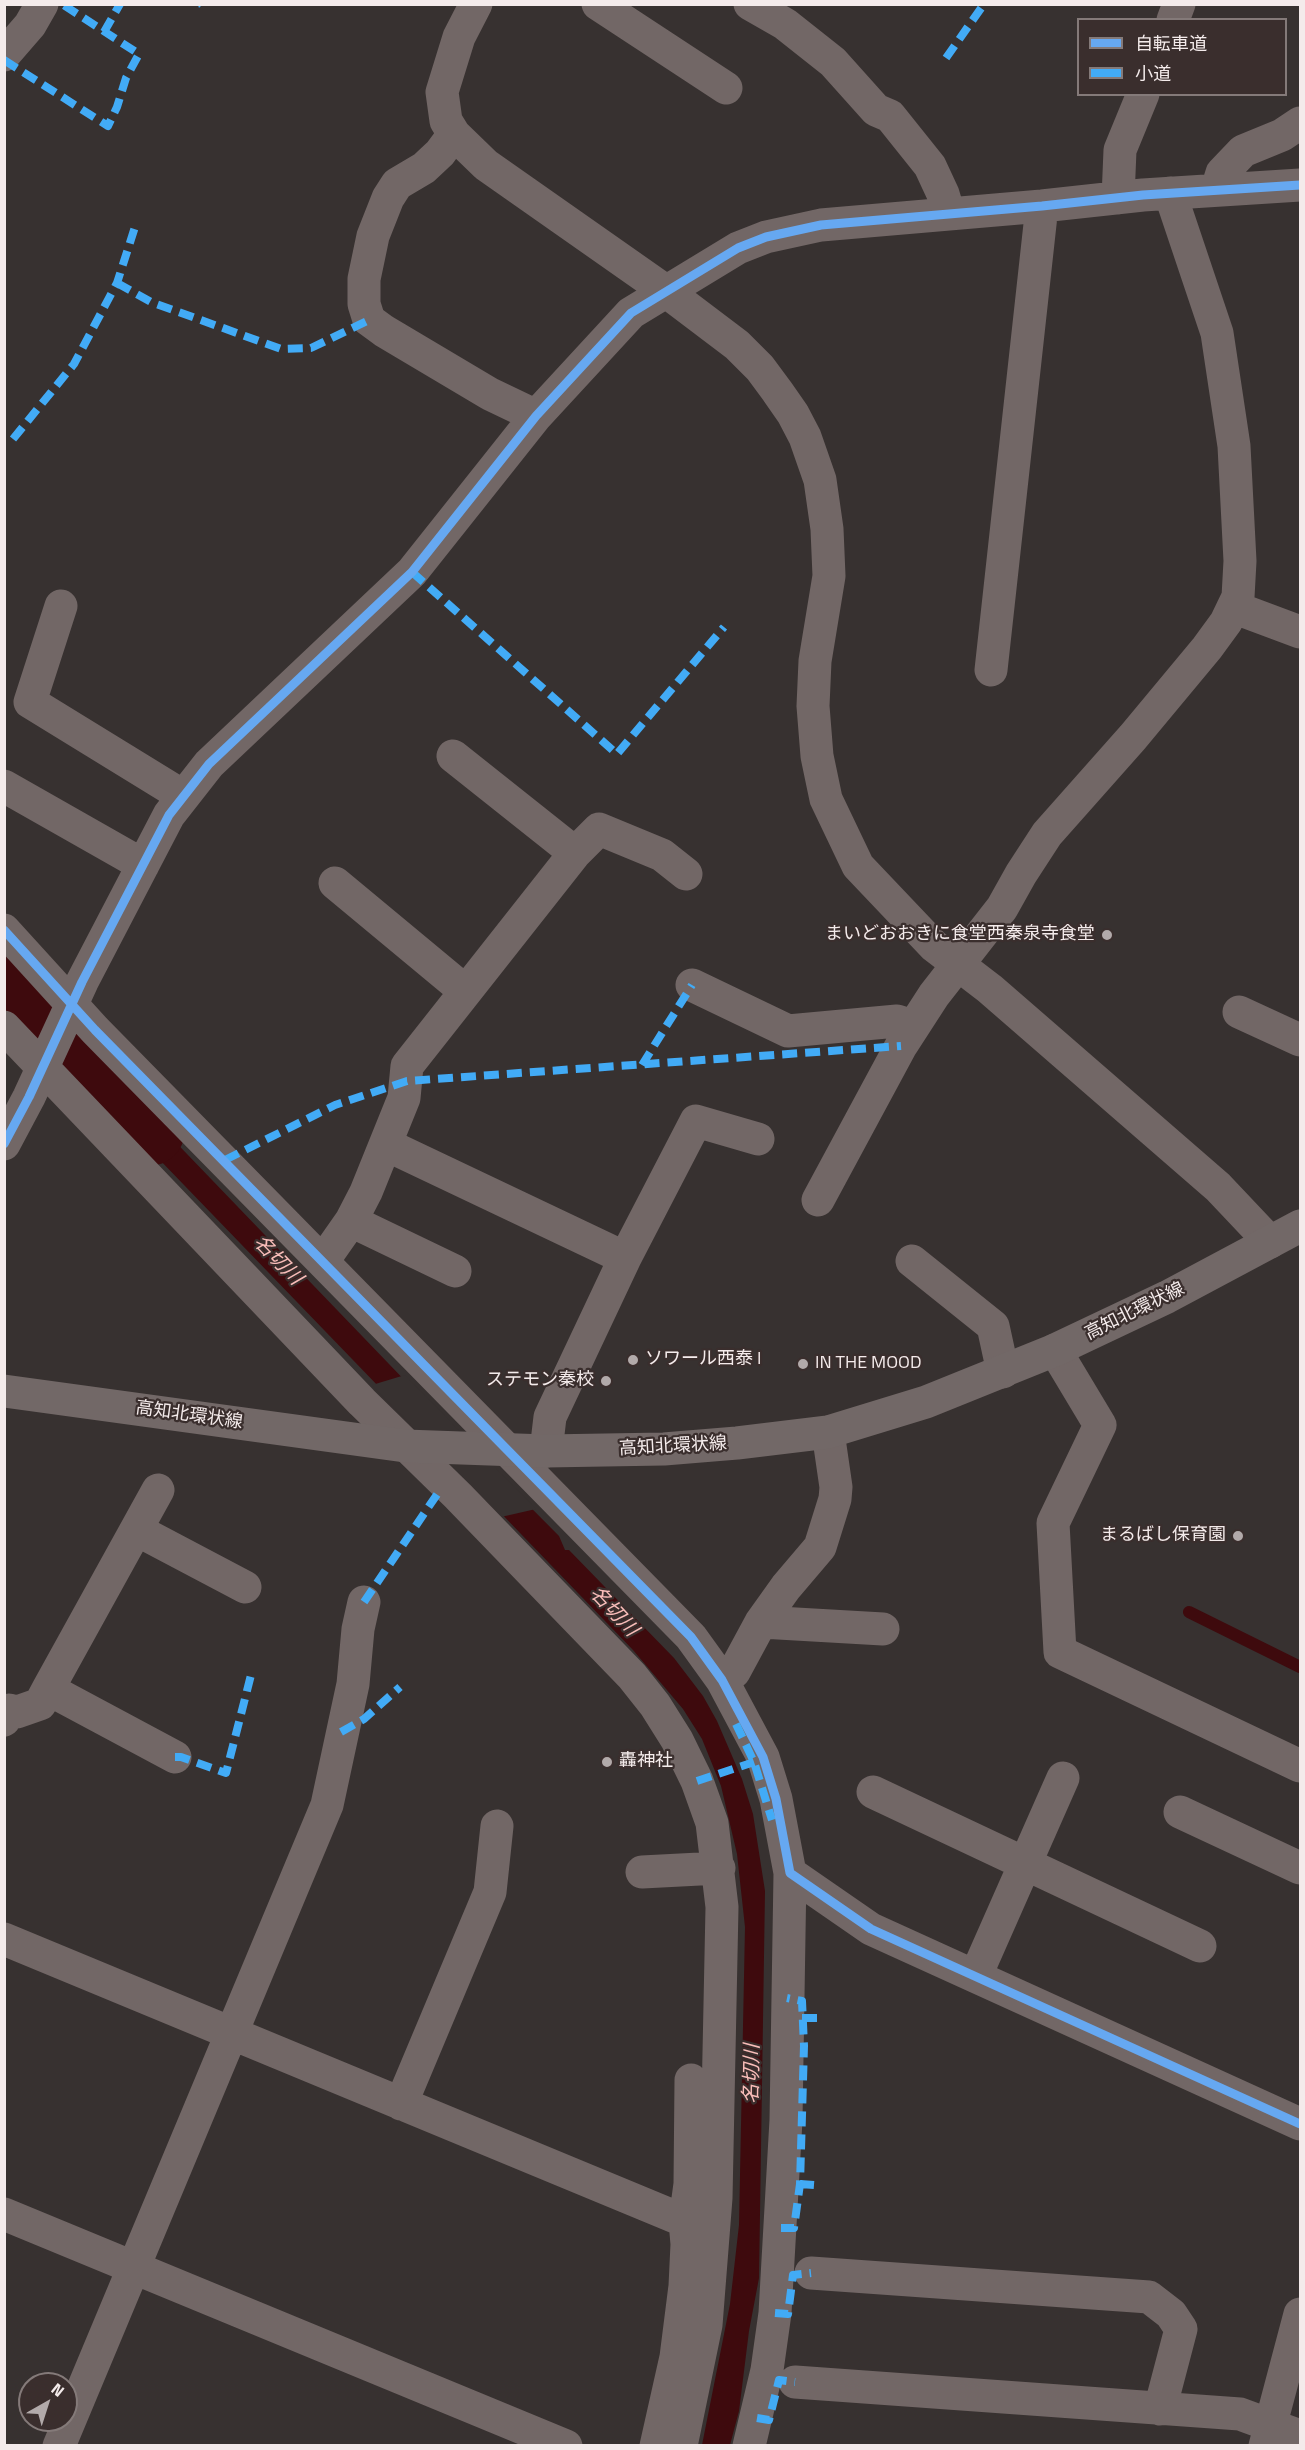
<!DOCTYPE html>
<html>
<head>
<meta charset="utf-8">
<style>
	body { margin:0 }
	#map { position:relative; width:1305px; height:2450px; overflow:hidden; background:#373130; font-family:"Titillium Web","Noto Sans JP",sans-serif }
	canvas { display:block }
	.frame { position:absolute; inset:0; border:6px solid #f4ebeb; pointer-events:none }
	.legend { position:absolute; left:1077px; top:18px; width:210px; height:78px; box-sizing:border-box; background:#3a2e2d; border:2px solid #847a79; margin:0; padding:8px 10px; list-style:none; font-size:18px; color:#f4ebeb }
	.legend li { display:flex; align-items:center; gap:12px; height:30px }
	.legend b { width:30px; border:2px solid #847a79 }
	.north { position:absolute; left:18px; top:2372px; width:60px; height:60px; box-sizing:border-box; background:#3a2e2d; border:2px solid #847a79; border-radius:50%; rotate:39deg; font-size:16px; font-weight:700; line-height:24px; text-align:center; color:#f4ebeb }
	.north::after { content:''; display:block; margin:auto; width:21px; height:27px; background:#b2aaaa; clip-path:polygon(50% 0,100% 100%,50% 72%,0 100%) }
</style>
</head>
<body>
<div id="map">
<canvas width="1305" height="2450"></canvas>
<div class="frame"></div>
<ul class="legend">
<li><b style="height:8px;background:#66a8f1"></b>自転車道</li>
<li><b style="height:8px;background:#42abf6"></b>小道</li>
</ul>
<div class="north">N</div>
</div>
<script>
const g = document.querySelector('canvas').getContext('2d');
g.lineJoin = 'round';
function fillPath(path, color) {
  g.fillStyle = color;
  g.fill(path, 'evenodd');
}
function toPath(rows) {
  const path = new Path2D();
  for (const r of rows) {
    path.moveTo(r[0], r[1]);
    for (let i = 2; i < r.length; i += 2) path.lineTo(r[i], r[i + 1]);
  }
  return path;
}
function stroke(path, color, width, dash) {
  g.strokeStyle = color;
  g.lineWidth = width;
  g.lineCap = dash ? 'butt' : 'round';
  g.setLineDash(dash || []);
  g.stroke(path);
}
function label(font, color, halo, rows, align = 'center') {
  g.font = font + ' "Titillium Web","Noto Sans JP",sans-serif';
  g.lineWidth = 4.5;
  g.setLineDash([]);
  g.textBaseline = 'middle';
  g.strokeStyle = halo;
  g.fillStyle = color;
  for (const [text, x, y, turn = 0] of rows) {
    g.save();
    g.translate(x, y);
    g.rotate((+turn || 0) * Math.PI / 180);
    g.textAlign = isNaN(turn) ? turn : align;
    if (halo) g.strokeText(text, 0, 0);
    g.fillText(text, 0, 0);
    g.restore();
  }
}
fillPath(toPath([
	[86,1049,414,1390,559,1536,565,1550,569,1550,674,1658,703,1696,717,1721,742,1779,753,1814,765,1891,759,2278,749,2331,739,2411,730,2445,702,2445,730,2304,739,2225,745,1927,737,1854,721,1786,702,1739,683,1709,633,1650,72,1069]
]), '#3e0a0d');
fillPath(toPath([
	[405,1375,536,1509,501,1517,372,1385]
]), '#373130');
stroke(toPath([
	[1189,1612,1300,1667]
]), '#3e0a0d', 12);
stroke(toPath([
	[4,979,149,1130]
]), '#3e0a0d', 72);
stroke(toPath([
	[476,4,459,37,442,92,446,121,454,134,486,165,667,292,737,345,760,368,777,391,793,414,805,437,820,480,827,529,829,576,815,661,813,706,817,756,826,799,858,866,934,946,990,989,1218,1187,1270,1242],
	[598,4,726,88],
	[750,4,785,24,833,62,876,110,890,116,930,166,943,194,949,214],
	[1173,20,1179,4],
	[4,55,30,25,42,4],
	[454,134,440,153,424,168,397,184,388,198,373,236,364,279,364,304,369,320,384,331,490,394,536,416],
	[1217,189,1222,173,1243,151,1282,135,1300,123],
	[1118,198,1120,150,1143,94],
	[61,606,30,702,183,796],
	[1233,607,1300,632],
	[991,670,1042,206],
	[453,756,575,853],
	[4,786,143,865],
	[335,883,465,991],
	[4,930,95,1030,691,1637,722,1680,763,1757,776,1799,790,1873,871,1929,1300,2124],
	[692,985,788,1031,897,1021,913,1026],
	[1239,1012,1300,1040],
	[4,1027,362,1402,458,1496,632,1676,655,1705,677,1740,697,1781,712,1823,722,1907,716,2198,706,2325,681,2446],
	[4,1144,29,1097,82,982,169,815,209,764,412,572,536,416,631,313,738,248,766,237,821,225,1042,206,1143,195,1300,185],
	[387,1145,625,1258],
	[818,1200,901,1046,934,995,1002,908,1021,874,1047,834,1133,737,1207,648,1226,622,1238,597,1240,561,1234,446,1217,333,1170,193],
	[351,1221,455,1271],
	[322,1259,330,1251,351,1221,366,1192,404,1098,407,1066,575,853,599,829,662,855,686,874],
	[912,1261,993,1326,1003,1372],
	[1055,1350,1100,1425,1053,1523,1060,1652,1300,1766],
	[546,1451,550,1417,625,1258,696,1121,758,1139],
	[137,1530,245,1587],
	[761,1622,883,1629],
	[722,1680,734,1672,761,1622,786,1587,820,1547,835,1499,836,1487,828,1432],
	[48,1689,158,1490],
	[4,1720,9,1710,17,1712,40,1704,48,1689,175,1757],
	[873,1792,1200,1946],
	[1180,1812,1300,1868],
	[642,1872,719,1868],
	[4,1939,685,2221],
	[976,1975,1063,1778],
	[401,2104,490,1892,497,1826],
	[4,2214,566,2446],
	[811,2273,1149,2297,1171,2314,1181,2329,1160,2409],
	[795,2382,1240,2414,1300,2436],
	[59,2446,327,1805,353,1684,358,1629,364,1602],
	[656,2446,676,2357,685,2286,687,2244,685,2221,690,2184,691,2080],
	[749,2446,767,2370,775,2313,786,2120,790,1873],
	[1265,2446,1300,2314]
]), '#726766', 33);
stroke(toPath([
	[4,1391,405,1446,546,1451,664,1449,737,1443,828,1432,926,1402,1055,1350,1167,1297,1300,1226]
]), '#726867', 33);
stroke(toPath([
	[201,4,202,5],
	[104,32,120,4],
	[946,58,984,4],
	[4,60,108,126,117,107,126,78,139,54,62,4],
	[117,283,151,302,281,349,311,348,369,320],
	[13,439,74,364,117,283,135,227],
	[412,572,617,754,724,627],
	[642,1065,692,985],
	[225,1160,335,1105,407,1081,901,1046],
	[364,1602,438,1493],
	[736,1724,754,1762,772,1820],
	[341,1732,364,1719,400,1687],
	[175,1757,181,1757,226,1773,251,1675],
	[697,1781,754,1762],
	[802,2018,819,2018],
	[800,2184,814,2185],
	[781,2228,794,2228,800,2184,804,2046,802,2001,787,1998],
	[775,2313,788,2314,793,2275,811,2273],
	[757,2418,769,2420,779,2380,795,2382]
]), '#42abf6', 8, [15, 8]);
stroke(toPath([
	[4,930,95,1030,691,1637,722,1680,763,1757,776,1799,790,1873,871,1929,1300,2124],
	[4,1144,29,1097,82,982,169,815,209,764,412,572,536,416,631,313,738,248,766,237,821,225,1042,206,1143,195,1300,185]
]), '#66a8f1', 9);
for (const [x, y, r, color] of [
	[1107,935,6,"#b2aaaa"],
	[633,1360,6,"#b2aaaa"],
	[803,1364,6,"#b2aaaa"],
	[606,1381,6,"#b2aaaa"],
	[1238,1536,6,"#b2aaaa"],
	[607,1762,6,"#b2aaaa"]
]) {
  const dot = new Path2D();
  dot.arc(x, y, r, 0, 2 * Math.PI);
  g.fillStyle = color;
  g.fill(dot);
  stroke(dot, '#3a2e2d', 2);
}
label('18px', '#f4ebeb', '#3a2e2d', [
	["まいどおおきに食堂西秦泉寺食堂",1095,935],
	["ソワール西泰 I",645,1360,"left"],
	["IN THE MOOD",815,1364,"left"],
	["ステモン秦校",594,1381],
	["まるばし保育園",1226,1536],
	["轟神社",619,1762,"left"]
], 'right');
label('18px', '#f4ebeb', '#3a2e2d', [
	["高知北環状線",1135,1312,-26],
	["高知北環状線",189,1416,8],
	["高知北環状線",673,1447,-3]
]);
label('italic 20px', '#f9bdb9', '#3a2e2d', [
	["名切川",277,1261,46],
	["名切川",613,1612,47],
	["名切川",753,2074,-89]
]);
</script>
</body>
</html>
